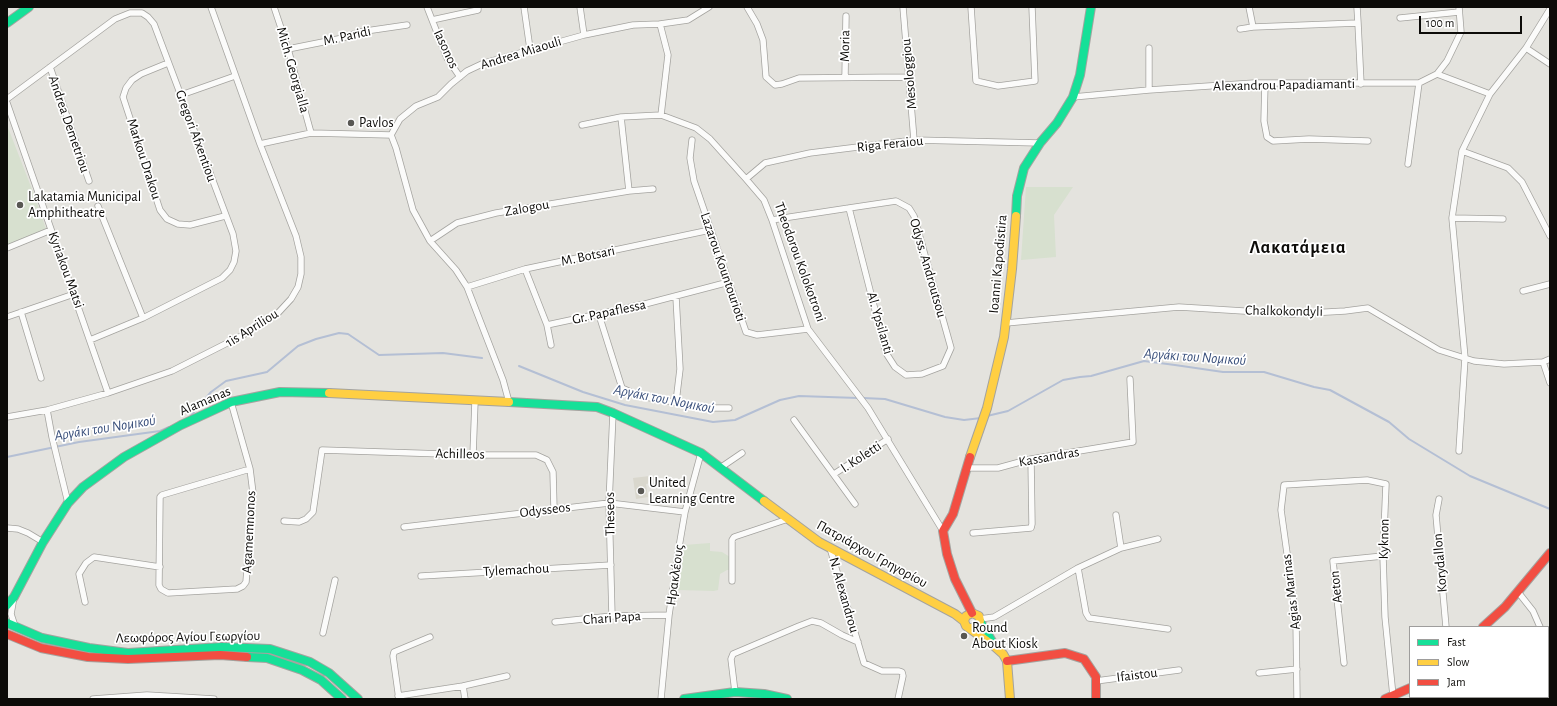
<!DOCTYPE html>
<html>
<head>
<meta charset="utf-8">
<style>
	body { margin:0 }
	#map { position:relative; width:1557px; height:706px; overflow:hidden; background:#e4e3de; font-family:"Alegreya Sans",sans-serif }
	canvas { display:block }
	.frame { position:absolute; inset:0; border:8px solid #0c0b08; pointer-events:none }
	.legend { position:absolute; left:1409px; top:626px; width:140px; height:72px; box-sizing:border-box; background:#fff; border:1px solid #9e9d9c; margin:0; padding:5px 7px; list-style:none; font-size:12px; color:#0c0b08 }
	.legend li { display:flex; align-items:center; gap:8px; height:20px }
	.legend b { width:20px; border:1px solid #9e9d9c }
	.scale { position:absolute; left:1419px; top:16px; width:103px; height:18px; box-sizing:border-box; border:2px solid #0c0b08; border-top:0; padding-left:5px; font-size:12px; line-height:14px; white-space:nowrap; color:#0c0b08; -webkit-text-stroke:3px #fff; paint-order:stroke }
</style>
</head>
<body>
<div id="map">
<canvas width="1557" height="706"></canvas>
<div class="frame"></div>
<ul class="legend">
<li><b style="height:5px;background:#16e098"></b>Fast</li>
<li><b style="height:5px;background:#ffcf43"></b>Slow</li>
<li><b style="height:5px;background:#f24e42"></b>Jam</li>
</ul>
<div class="scale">100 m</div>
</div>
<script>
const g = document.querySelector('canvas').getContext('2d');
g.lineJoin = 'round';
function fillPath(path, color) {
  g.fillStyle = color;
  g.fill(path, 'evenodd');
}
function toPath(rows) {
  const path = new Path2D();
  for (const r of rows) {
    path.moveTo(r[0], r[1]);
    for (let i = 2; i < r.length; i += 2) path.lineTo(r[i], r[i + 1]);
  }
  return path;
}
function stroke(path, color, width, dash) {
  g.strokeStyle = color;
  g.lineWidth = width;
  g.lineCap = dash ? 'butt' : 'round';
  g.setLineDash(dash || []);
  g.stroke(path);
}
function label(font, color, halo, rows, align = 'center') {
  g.font = font + ' "Alegreya Sans",sans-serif';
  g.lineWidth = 3.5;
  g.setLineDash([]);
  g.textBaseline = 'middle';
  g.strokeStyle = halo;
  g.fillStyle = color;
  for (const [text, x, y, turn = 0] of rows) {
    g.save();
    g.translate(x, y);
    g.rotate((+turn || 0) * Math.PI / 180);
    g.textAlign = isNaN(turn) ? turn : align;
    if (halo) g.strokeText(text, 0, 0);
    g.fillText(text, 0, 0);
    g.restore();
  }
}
fillPath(toPath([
	[650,476,651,483,646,484,648,497,636,499,633,478]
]), '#d9d7cd');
fillPath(toPath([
	[7,125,35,197,46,229,7,245],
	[1026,187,1073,187,1054,215,1056,257,1021,260],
	[710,543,710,551,722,552,730,557,730,570,727,570,720,574,718,590,714,591,678,590,684,545]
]), '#d7e0cf');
stroke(toPath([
	[519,366,583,392,625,405,713,422,735,420,780,400,799,396,858,398],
	[863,398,885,399,945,417,964,420,981,418],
	[987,416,1008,411,1063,380,1080,377,1091,376,1144,361,1175,365,1223,372,1264,372,1314,387,1330,390,1389,422,1409,439,1470,476,1550,509],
	[189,418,211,392,226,381,267,372,298,346,316,339,339,333,348,334,379,355,443,353,482,358],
	[7,457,79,442,160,431,169,427]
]), '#b4bfd4', 2);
const street = toPath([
	[274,7,288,49,311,133],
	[427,7,447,58,460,77],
	[524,7,530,49],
	[580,7,584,35],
	[747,7,757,24,763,40,766,77,775,85,782,84,799,78,908,77],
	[903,7,914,140],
	[971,7,976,81,998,86,1035,81,1032,7],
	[1249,7,1253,27],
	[1400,18,1459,12],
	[432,20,478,10,478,7],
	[1358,23,1361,84],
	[660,24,668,55,661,115],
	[1240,29,1253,27,1358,23,1357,7],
	[1149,48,1149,90],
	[1526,48,1550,64],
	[288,49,343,38,359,32,407,25],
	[168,63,141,74,132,80,126,88,123,97,160,210,167,219,178,224,190,225,225,216],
	[50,67,89,181],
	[1437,74,1447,61,1461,32,1459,7],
	[845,77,846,16],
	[1265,83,1264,121,1267,137,1273,141,1309,139,1368,141],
	[181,95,235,76],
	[1073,97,1149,90,1254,83,1419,83,1437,74,1490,94],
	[7,99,115,19,130,13,142,13,148,17,154,24,233,234,236,251,234,262,230,270,222,278,143,318,90,340],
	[7,103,108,393],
	[621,117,629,191],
	[582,125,621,117,661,115,696,128,710,139,746,179,764,200,772,220,808,329,868,408,943,531],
	[391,135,400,119,416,106,438,97,451,84,467,71,484,63,584,35,633,25,660,24,688,20,709,7],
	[391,135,396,148,413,210,430,241,456,270,467,287,503,380,509,402],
	[692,140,690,158,694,181,746,332,757,335,808,329],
	[260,144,311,133,391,135],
	[1462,151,1508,168,1522,182,1550,236],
	[1408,164,1419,83],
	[746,179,765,163,810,153,914,140,1040,143],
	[98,206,143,318],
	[1452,218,1503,219],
	[772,220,790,217,849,208,896,201,909,208,914,216,951,348,943,366,922,374,906,375,895,367,886,353,849,208],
	[430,241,457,223,496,213,629,191,653,189],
	[7,248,51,230],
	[525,269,547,325,645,304,729,282],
	[467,287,525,269,710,230],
	[1523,291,1550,284],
	[676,297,680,369,676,402],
	[21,312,41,378],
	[599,315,622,388,639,396,710,408,729,408],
	[7,317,74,294],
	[1006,323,1179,307,1292,314,1345,311,1368,308,1439,350,1474,361,1504,364,1543,362,1550,359],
	[547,325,551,345],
	[1543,362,1550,383],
	[231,402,250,469,253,493,246,582,243,586,237,589,168,593,161,589,159,585,160,497,162,495,250,469],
	[47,410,52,437,68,503],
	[7,417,47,410,108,393,172,371,243,335,278,313,291,299,298,287,301,274,301,257,296,236,260,144,211,7],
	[794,420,855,504],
	[1459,451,1465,358,1452,218,1462,151,1490,94,1526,48,1550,9],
	[473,455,475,401],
	[720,468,742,453],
	[966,468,998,468,1031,459,1133,442,1130,379],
	[834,474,888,439],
	[1439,499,1436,515,1446,627],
	[1116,515,1121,548],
	[284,521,299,522,306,519,313,512,322,450,473,455,536,455,547,460,553,472,554,509],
	[404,527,609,503,685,512],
	[7,528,18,529,28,533,43,542],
	[973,533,1031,528,1032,524,1031,459],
	[830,548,864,663,882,671,899,671,902,672,903,676,898,699],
	[1078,568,1086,613,1089,618,1168,629],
	[421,576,611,565],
	[732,581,732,540,734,537,788,519],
	[1518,592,1533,611,1540,627],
	[14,597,11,614,15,626],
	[85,602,79,574,86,563,94,557,160,567],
	[612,616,609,503,613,413],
	[980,619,994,617,1078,568,1121,548,1158,539],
	[555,622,612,616,669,615],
	[323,633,335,580],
	[1548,645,1550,650],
	[1344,663,1333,561,1383,556],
	[1259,673,1297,669],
	[1096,681,1179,670],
	[1548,685,1550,684],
	[735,692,731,659,733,654,799,626,812,621,821,623,842,635,858,642],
	[398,696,463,686],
	[93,699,147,695,214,699],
	[399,699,393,656,394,652,430,637],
	[465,699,463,686,507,676],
	[661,699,669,615,679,547,685,512,701,453],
	[1297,699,1296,618,1281,510,1284,485,1367,480,1386,484,1383,556,1385,617,1393,696],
	[1509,699,1511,698],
	[1516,699,1521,697]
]);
const fast = toPath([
	[7,23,29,7],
	[1016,216,1017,196,1024,168,1040,143,1057,123,1073,97,1080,75,1091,7],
	[509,402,597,407,613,413,701,453,764,501],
	[7,605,14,597,43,542,68,503,83,487,124,457,181,425,231,402,280,392,329,393],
	[980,621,993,643],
	[7,623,42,638,89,648,128,653,222,647,270,649,310,662,329,673,358,699],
	[247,657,267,658,302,670,321,680,342,699],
	[684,699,735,692,764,694,787,699]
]);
const slow = toPath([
	[329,393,509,402],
	[970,457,987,408,1004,337,1012,269,1016,216],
	[764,501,819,542,955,614,964,621],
	[971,628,978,626,980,621,979,616,972,613,966,616,964,621,966,626,994,646,1003,654,1007,661,1010,699]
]);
const jam = toPath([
	[970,457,953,514,943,531,947,554,955,579,972,613],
	[1483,627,1505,607,1550,553],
	[7,634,41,648,88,657,128,659,220,655,247,657],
	[1007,661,1065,653,1084,659,1096,677,1096,699],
	[1385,699,1410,688]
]);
stroke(street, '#a4a39f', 7);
stroke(fast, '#a4a39f', 10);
stroke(slow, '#a4a39f', 10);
stroke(jam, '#a4a39f', 10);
stroke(street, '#fbfbfa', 5.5);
stroke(fast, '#16e098', 8);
stroke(slow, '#ffcf43', 8);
stroke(jam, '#f24e42', 8);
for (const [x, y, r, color] of [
	[351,123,4,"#585753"],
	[20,205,4,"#585753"],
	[641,491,4,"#585753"],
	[964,636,4,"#585753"]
]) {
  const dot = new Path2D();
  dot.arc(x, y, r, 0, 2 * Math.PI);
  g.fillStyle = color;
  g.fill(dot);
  stroke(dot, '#fff', 1.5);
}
label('14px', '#0c0b08', '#fff', [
	["M. Paridi",347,36,-12],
	["Moria",845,46,-89],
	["Iasonos",446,49,65],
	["Andrea Miaouli",521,53,-17],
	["Mich. Georgialla",293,70,74],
	["Mesologgiou",909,74,-95],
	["Alexandrou Papadiamanti",1284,85,-1],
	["Andrea Demetriou",69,124,71],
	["Gregori Afxentiou",196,136,70],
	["Riga Feraiou",890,144,-6],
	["Markou Drakou",144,159,72],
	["Zalogou",527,208,-10],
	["M. Botsari",588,256,-12],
	["Theodorou Kolokotroni",800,262,70],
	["Ioanni Kapodistira",998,264,-85],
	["Lazarou Kountourioti",723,267,71],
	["Odyss. Androutsou",928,268,74],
	["Kyriakou Matsi",66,270,70],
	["Chalkokondyli",1284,311,1],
	["Gr. Papaflessa",609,312,-12],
	["Al. Ypsilanti",880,323,74],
	["1is Apriliou",252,328,-32],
	["Alamanas",205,401,-23],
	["Achilleos",460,454,1],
	["I. Koletti",861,457,-33],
	["Kassandras",1049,457,-10],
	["Odysseos",545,510,-7],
	["Theseos",610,514,-91],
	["Agamemnonos",249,532,-87],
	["Kyknon",1384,539,-89],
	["Πατριάρχου Γρηγορίου",872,554,29],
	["Korydallon",1440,563,-95],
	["Tylemachou",516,570,-3],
	["Ηρακλέους",675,575,-82],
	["Aeton",1336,587,-96],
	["Agias Marinas",1291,592,-97],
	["N. Alexandrou",844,595,74],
	["Chari Papa",612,618,-4],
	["Λεωφόρος Αγίου Γεωργίου",188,637,-1],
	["Ifaistou",1137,675,-7]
]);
label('14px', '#0c0b08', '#fff', [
	["Pavlos",359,123],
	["Lakatamia Municipal",28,197],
	["Amphitheatre",28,213],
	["United",649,483],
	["Learning Centre",649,499],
	["Round",972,628],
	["About Kiosk",972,644]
], 'left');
label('italic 15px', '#384e7a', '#fff', [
	["Αργάκι του Νομικού",1195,357,4],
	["Αργάκι του Νομικού",664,399,11],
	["Αργάκι του Νομικού",105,428,-9]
]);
g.letterSpacing = '1px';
label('bold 18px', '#0c0b08', '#fff', [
	["Λακατάμεια",1298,248]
]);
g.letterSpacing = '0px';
</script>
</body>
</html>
